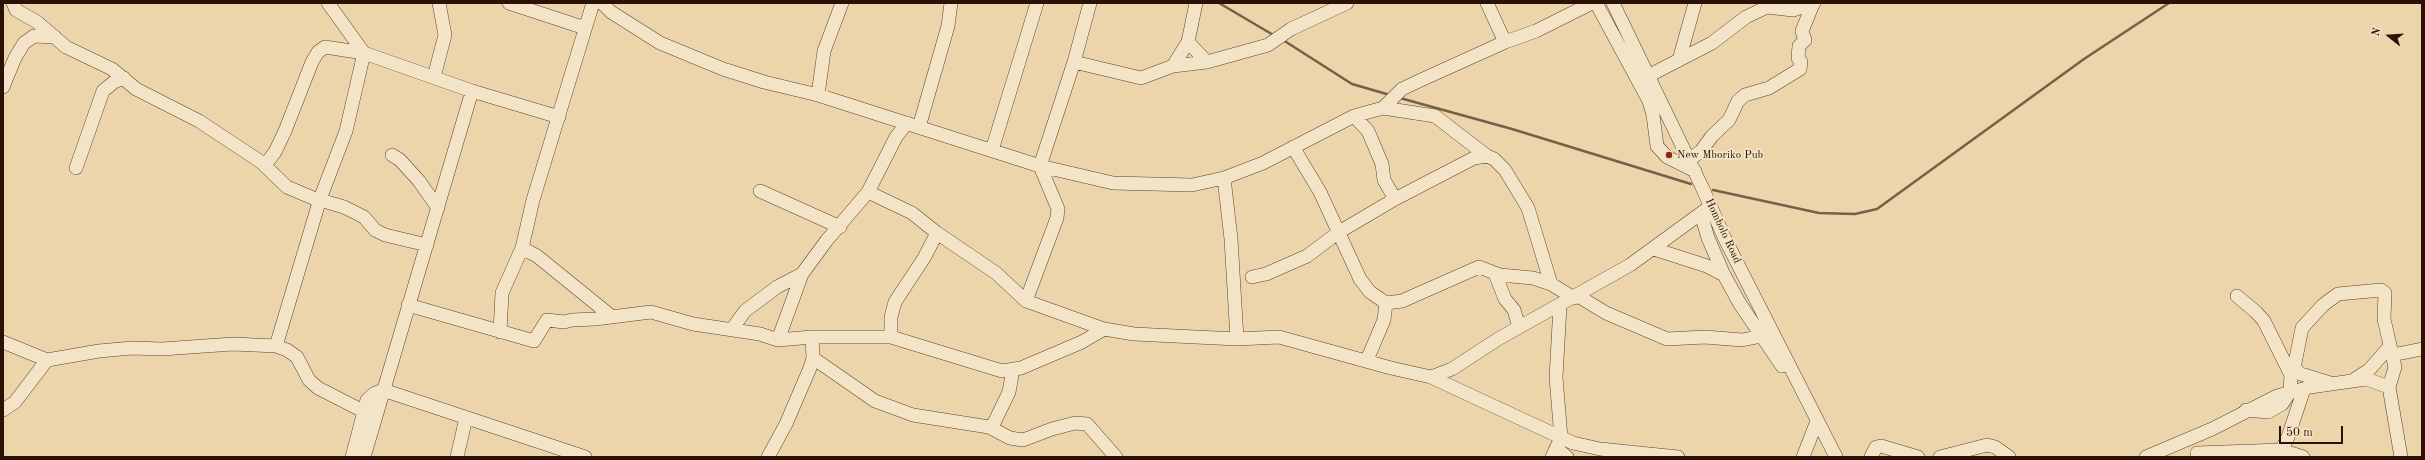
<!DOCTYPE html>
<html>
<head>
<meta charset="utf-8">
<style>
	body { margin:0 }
	#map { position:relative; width:2425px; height:460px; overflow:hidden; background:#edd5ab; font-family:"Old Standard TT",serif }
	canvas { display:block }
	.frame { position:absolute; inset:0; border:4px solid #2b1205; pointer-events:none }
	.north { position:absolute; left:2369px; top:16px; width:40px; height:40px; -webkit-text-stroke:3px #f3e4c8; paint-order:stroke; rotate:287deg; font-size:11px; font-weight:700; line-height:16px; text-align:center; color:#2b1205 }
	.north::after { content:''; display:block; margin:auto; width:14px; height:18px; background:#2b1205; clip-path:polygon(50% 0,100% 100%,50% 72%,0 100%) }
	.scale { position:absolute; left:2279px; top:426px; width:64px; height:18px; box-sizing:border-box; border:2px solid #2b1205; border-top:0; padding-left:5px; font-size:12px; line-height:14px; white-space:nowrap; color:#2b1205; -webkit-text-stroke:3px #f3e4c8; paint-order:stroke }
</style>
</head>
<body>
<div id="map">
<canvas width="2425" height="460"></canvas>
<div class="frame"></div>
<div class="north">N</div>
<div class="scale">50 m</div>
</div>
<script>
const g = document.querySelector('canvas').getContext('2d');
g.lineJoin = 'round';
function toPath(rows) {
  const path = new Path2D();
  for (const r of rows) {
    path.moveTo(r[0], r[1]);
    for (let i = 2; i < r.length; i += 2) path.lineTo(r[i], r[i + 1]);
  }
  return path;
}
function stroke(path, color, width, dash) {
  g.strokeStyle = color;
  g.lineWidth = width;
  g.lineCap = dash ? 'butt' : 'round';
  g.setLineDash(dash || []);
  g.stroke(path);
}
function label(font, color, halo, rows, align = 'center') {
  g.font = font + ' "Old Standard TT",serif';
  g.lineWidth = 3.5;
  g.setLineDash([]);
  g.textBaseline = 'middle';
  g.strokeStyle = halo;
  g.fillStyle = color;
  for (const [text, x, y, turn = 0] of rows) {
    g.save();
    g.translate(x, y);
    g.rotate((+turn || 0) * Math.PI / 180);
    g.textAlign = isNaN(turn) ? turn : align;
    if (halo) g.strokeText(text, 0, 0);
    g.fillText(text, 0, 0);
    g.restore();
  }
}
stroke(toPath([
	[1219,3,1275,36],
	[1283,40,1352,84,1390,95],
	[1400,98,1512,129,1691,184],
	[1713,190,1819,213,1855,214,1877,209,2084,59,2169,3]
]), '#785f47', 2.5);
const minor = toPath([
	[13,3,16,10,37,22,66,47,112,69,136,89,199,121,261,162,287,187,313,198,344,207,364,217,375,230,385,235,427,245],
	[509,3,585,28],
	[602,3,611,12,660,43,723,69,764,82,818,95,1040,166,1113,183,1192,185,1224,178,1263,163,1354,116,1383,108,1435,116,1487,156],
	[1487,3,1505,42],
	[1596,3,1649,101,1653,115,1657,146,1667,157,1695,171],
	[1613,3,1702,187,1725,239,1836,457],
	[1767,7,1793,10,1814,3],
	[1188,42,1207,62],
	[1679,60,1695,3],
	[1074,62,1090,3],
	[1173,66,1188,42,1196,3],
	[1648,76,1712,43,1746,17,1767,7,1769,3],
	[434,77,445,35,439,3],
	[3,87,15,58,24,43,34,36,55,37],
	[818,95,824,51,842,3],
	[1383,108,1402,89,1421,80,1505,42,1536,31,1592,3],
	[907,123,896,137,868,192,912,213,937,233,996,273,1026,301,1104,329,1134,334,1237,339,1279,337,1391,368,1431,377,1452,369,1498,339,1630,265,1711,206],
	[919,127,948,26,951,3],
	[1293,147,1320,192,1360,279,1370,292,1386,303,1402,301,1479,267,1500,275,1533,278,1551,284,1574,298],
	[992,150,1037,3],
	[392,155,400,160,419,181,438,208],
	[1689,160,1701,151,1712,136,1729,120,1738,101,1745,95,1769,88,1800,69,1801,62,1798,58,1799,46,1805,40,1802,31,1813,4],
	[265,165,275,152,285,131,312,62,318,52,325,47,364,53,472,91,559,117],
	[76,168,103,91,114,82,124,78],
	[1224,178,1231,239,1237,339],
	[760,191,840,227],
	[1395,199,1474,158,1487,156,1494,159,1505,170,1528,208,1551,284],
	[1701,214,1708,238,1724,275],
	[522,248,537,256,611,316],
	[1654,249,1707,266,1724,275,1740,304,1782,366],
	[1495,274,1505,299,1514,310,1519,327],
	[1252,277,1266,274,1307,256,1339,232,1395,199,1384,180,1382,164,1368,131,1354,116],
	[1578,296,1606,313,1667,339,1705,337,1742,340,1762,336],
	[2237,296,2256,312,2264,321,2291,375,2290,392,2282,404,2268,412,2246,410],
	[1026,301,1057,218,1058,209,1040,166,1074,62,1141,78,1173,66,1207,62,1268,45,1291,29,1347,3],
	[408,305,534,341,547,320,564,322,572,320,595,319,651,312,693,324,760,334,778,340,812,337,891,337,1002,371,1021,368,1082,342,1104,329],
	[732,329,745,311,777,287,802,274],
	[500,332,502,293,522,248,533,200,593,3],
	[891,337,891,317,895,302,924,258,937,233],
	[778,340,802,274,827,240,868,192],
	[3,342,47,360,99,351,132,348,162,349,233,344,276,346,287,350,297,357,309,380,318,388,363,411,378,407],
	[276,346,320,199,346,131,364,53,328,3],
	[2392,355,2422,349],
	[813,358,875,401,913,415,989,427,994,423,1009,392,1013,370],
	[1367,360,1384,320,1386,303],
	[1431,377,1573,443,1600,449,1678,457],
	[2355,379,2369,370,2390,346],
	[2330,383,2301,374,2294,368,2302,328,2323,305,2338,294,2381,290,2385,293,2384,319,2395,367,2389,387],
	[3,410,15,402,47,360],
	[989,427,1010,438,1023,440,1052,429,1075,423,1087,424,1116,457],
	[1556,448,1567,457],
	[2197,453,2281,450,2303,457],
	[352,457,367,400,375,393,383,390,585,457],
	[364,457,472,91],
	[457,457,466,418],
	[768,457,786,424,810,368,813,358,812,337],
	[1552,457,1561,438,1556,377,1560,306],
	[1803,457,1817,421],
	[1871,457,1876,447,1881,446,1918,457],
	[1940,457,1987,445,1995,447,2009,457],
	[2146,457,2212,429,2277,396,2310,387,2366,379,2389,387,2401,457],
	[2278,457,2288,437,2304,389]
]);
stroke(minor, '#5c432e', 14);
stroke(minor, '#f3e4c8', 13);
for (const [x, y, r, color] of [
	[1669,155,4,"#8f2418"]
]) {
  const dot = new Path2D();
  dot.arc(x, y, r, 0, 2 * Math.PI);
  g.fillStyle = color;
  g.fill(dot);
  stroke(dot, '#f3e4c8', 1.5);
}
label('11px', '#2b1205', '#f3e4c8', [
	["New Mboriko Pub",1677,155]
], 'left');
label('11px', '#2b1205', '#f3e4c8', [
	["Hombolo Road",1723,231,65]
]);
</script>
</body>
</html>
